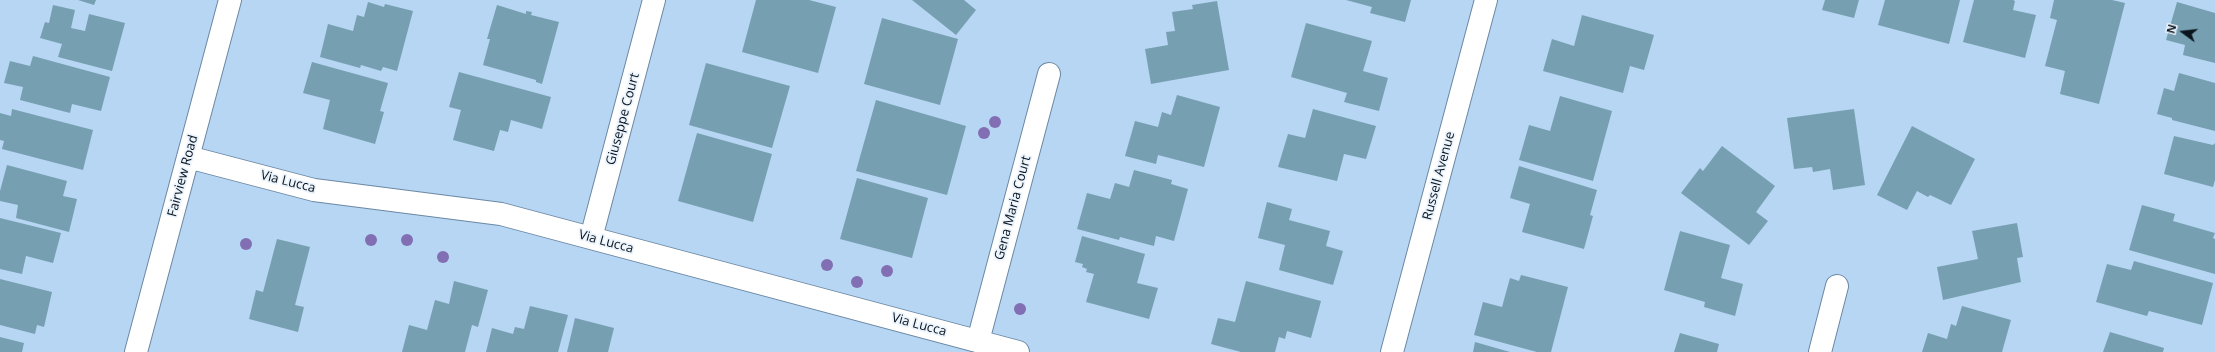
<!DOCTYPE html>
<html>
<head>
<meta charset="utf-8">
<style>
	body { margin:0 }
	#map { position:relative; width:2215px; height:352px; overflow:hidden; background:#b7d6f3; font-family:"Open Sans",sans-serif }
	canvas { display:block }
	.north { position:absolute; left:2163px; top:12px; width:40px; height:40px; -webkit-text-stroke:3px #ebf4fd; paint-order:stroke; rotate:285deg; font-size:11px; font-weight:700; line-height:16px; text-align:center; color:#0a151f }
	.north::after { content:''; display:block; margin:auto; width:14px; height:18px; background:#0a151f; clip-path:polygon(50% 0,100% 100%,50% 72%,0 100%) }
</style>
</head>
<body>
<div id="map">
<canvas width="2215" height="352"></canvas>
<div class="north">N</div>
</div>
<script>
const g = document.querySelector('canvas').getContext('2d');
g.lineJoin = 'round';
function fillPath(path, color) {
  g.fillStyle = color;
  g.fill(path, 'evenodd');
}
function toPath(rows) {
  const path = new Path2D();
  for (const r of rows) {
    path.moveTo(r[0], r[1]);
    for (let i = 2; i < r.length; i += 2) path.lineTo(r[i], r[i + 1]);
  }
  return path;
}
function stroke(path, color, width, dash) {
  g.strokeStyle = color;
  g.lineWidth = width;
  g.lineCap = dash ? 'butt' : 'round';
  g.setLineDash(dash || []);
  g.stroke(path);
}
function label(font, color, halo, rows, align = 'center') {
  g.font = font + ' "Open Sans",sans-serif';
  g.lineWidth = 3.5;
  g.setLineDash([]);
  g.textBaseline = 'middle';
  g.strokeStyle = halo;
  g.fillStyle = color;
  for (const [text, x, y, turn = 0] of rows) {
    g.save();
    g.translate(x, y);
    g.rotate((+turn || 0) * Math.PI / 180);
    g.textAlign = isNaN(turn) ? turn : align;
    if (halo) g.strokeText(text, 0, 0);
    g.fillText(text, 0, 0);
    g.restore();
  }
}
fillPath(toPath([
	[78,0,96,0,94,5],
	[756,0,809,0,836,7,818,73,742,52],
	[912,0,964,0,976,10,956,35],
	[1346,0,1411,0,1405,22,1370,13,1372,7],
	[1825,0,1859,0,1854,18,1822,10],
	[1885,0,1960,0,1949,44,1878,25],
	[1974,0,2013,0,2015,1,2013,10,2036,15,2025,58,1963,42],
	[2054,0,2112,0,2125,3,2099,104,2060,94,2065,71,2045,66,2057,20,2050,18],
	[1217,1,1229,70,1151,84,1145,49,1168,45,1166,32,1175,31,1172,12,1193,9,1192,5],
	[368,2,384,7,385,4,413,11,397,71,383,67,381,71,361,65,360,68,320,57,328,24,353,31,357,15,364,17],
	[2177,2,2215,13,2215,63,2183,55,2185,45,2166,40],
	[53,5,75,10,71,28,85,31,89,14,125,23,112,71,58,57,62,44,40,38,45,22,49,23],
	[497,5,526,14,526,11,532,12,531,15,559,22,542,84,536,82,536,80,483,65,490,39,487,39],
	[1582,15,1654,35,1644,70,1630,66,1623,93,1543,71,1552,39,1574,46],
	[882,18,958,39,940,105,864,84],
	[1306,23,1372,41,1363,71,1388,78,1379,111,1344,102,1347,93,1291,77],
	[33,56,110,77,101,111,72,104,70,113,20,100,23,87,4,83,10,61,30,66],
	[312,62,388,83,380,111,384,112,375,144,323,129,330,100,303,93],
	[706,63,790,86,772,148,689,125],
	[459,72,551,97,542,129,511,120,508,132,500,130,494,151,453,140,461,110,449,107],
	[2179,73,2215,83,2215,131,2172,120,2172,118,2157,114,2164,88,2174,91],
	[1177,95,1220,107,1204,167,1158,155,1156,164,1125,156,1135,121,1158,127,1162,112,1171,115],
	[1560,96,1612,111,1593,181,1519,160,1529,125,1550,131],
	[876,100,966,126,947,195,856,171],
	[12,109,93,130,83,170,2,149,4,141,0,140,0,113,11,116],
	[1313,109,1376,126,1366,159,1344,154,1337,181,1278,167,1288,134,1305,138],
	[1854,109,1865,185,1833,190,1830,169,1813,172,1812,167,1794,169,1787,118],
	[1912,126,1975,159,1951,205,1930,195,1928,197,1917,191,1907,210,1877,195],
	[697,133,772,154,753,222,678,201],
	[2174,136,2213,145,2215,143,2215,180,2213,187,2164,174],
	[1722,146,1775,186,1756,212,1768,221,1749,245,1681,193,1700,168,1703,171],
	[7,165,67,181,63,196,77,199,69,232,16,218,18,205,0,201,0,191],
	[1519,166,1597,190,1590,215,1593,216,1584,249,1522,232,1530,204,1510,198],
	[1134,170,1172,180,1171,184,1188,189,1174,241,1156,236,1154,246,1120,237,1119,240,1077,229,1087,193,1110,199,1115,183,1129,187],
	[857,178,928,198,912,258,840,239],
	[1267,202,1292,209,1289,220,1330,231,1326,246,1343,251,1333,285,1279,270,1285,245,1258,238],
	[2142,205,2175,214,2173,221,2215,233,2213,238,2215,239,2215,274,2129,250],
	[0,218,61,233,53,263,26,256,22,274,0,269],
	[2017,223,2023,257,2017,258,2021,282,1943,300,1937,267,1978,259,1972,231],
	[1680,231,1730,245,1721,278,1743,284,1735,316,1704,307,1705,302,1664,290],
	[1082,236,1145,254,1137,283,1158,288,1149,319,1086,302,1094,274,1086,272,1087,269,1082,267,1083,264,1075,262],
	[277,239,310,247,295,305,304,307,298,332,249,319,256,290,263,292],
	[2134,261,2213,283,2202,325,2149,311,2147,316,2096,302,2107,264,2131,270],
	[1521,275,1568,287,1551,352,1537,352,1474,335,1483,302,1502,307,1510,278,1519,281],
	[0,279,52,292,44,327,37,325,35,334,0,325],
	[454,281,488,290,478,327,472,325,465,352,402,352,409,325,427,330,435,300,449,304],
	[1246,281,1321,301,1311,338,1287,331,1285,339,1279,337,1275,352,1241,352,1211,344,1218,318,1235,322],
	[530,306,568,315,558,352,486,352,492,328,513,334,515,327,524,329],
	[1962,306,2011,320,2002,352,1922,352,1928,333,1947,339,1951,324,1956,326],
	[575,318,614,328,608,352,567,352],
	[2110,332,2164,348,2163,352,2103,352],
	[1680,333,1719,344,1717,352,1674,352],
	[0,337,24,343,22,352,0,352],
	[1475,342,1510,352,1473,352]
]), '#769fb1');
const minor = toPath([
	[188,157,314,190,501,214,1018,352],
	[591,238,654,0],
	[978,341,1049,74],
	[136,352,230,0],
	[1392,352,1486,0],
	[1820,352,1837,286]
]);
stroke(minor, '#6b88a3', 24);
stroke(minor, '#fff', 22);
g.fillStyle = '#826fb3';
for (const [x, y] of [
	[995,122],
	[984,133],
	[371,240],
	[407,240],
	[246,244],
	[443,257],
	[827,265],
	[887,271],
	[857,282],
	[1020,309]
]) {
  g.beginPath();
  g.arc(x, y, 6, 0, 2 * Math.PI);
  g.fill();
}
label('13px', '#0a151f', '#ebf4fd', [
	["Giuseppe Court",623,119,-75],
	["Fairview Road",183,176,-75],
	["Russell Avenue",1439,176,-75],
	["Via Lucca",288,182,14],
	["Gena Maria Court",1013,208,-75],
	["Via Lucca",606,242,15],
	["Via Lucca",919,325,15]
]);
</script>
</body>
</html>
